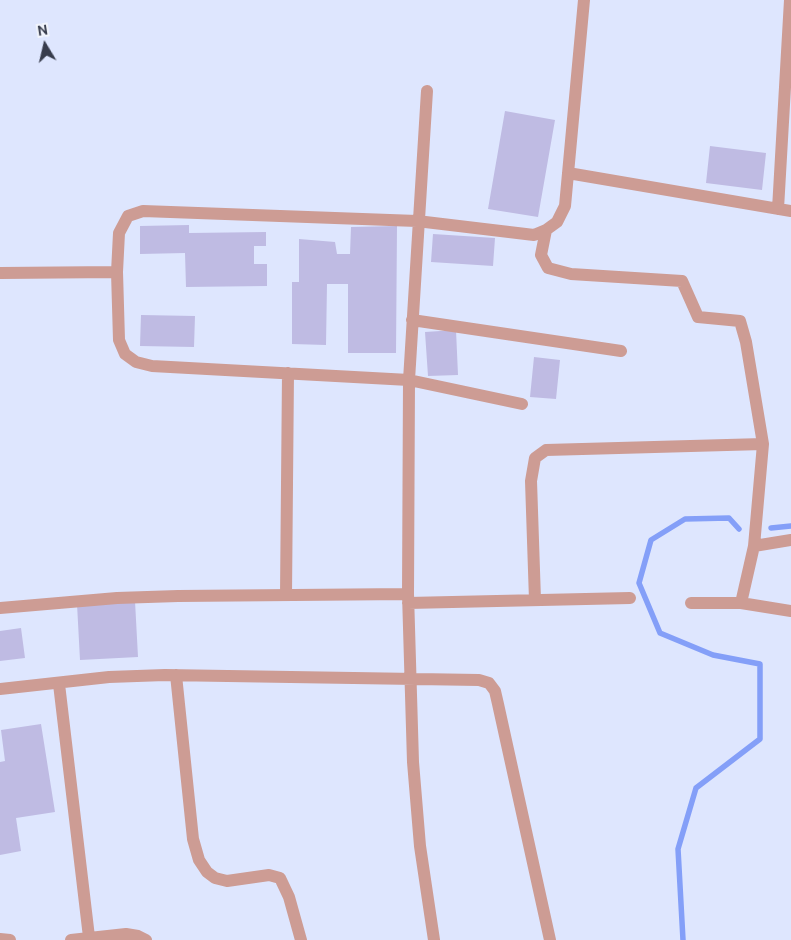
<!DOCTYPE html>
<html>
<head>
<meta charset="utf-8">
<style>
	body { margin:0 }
	#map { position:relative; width:791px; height:940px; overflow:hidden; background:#dee6fe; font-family:Ubuntu,sans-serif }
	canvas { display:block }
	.north { position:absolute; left:20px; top:20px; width:50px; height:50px; -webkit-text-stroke:4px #f1f4fc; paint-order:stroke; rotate:351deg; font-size:14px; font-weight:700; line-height:20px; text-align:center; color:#373c4c }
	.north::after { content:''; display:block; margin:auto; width:18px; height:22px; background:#373c4c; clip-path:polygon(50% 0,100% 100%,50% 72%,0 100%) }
</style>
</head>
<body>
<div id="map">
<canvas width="791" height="940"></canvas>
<div class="north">N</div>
</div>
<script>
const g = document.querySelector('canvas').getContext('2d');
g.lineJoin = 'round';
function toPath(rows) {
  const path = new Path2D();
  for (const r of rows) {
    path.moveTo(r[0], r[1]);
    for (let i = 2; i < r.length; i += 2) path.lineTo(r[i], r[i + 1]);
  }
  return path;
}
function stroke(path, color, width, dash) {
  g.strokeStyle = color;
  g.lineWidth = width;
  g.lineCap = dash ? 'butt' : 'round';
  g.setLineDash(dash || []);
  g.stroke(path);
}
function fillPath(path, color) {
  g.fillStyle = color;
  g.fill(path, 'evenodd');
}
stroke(toPath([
	[771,528,791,526],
	[683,940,678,849,696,788,760,739,760,664,713,655,660,633,639,583,651,540,685,519,729,518,739,529]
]), '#849ff8', 5.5);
fillPath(toPath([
	[505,111,555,120,538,217,488,209],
	[710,146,766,153,762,190,706,183],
	[189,225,189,233,266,232,266,246,254,246,254,264,267,264,267,286,186,287,185,253,140,254,140,226],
	[397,226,396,353,348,353,348,284,327,284,326,345,292,344,292,282,299,282,299,239,335,242,337,254,350,254,351,227],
	[433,234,495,238,493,266,431,262],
	[141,315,195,316,194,347,140,346],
	[456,330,458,375,428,376,425,332],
	[534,357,560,360,556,399,530,397],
	[135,601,138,657,80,660,77,604],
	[21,628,25,658,0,661,0,631],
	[41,724,55,812,16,818,21,851,0,855,0,762,5,761,1,730]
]), '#bfbbe3');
stroke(toPath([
	[427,91,409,380,408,594,413,762,420,846,434,940],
	[568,173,791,211],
	[778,209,790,0],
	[0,273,117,272],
	[412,320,621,351],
	[522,404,409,380,152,366,136,362,125,354,119,340,117,272,119,233,128,216,143,211,417,221,534,235,546,230,557,222,565,206,584,0],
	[754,546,791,540],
	[286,595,288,373],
	[535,600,531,481,535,458,546,450,763,444,746,342,740,321,698,317,682,281,571,274,548,268,541,255,546,230],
	[408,603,630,598],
	[691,603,741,603,791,611],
	[741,603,754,546,763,444],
	[0,608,117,598,178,596,408,594],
	[176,675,193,839,199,860,207,872,215,878,227,881,269,875,280,878,289,897,301,940],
	[59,684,89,937],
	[0,689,109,677,165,675,479,680,489,683,495,691,498,704,550,940],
	[0,939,10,940],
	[71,940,126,934,138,936,146,940]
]), '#cd9c94', 12);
</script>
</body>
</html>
